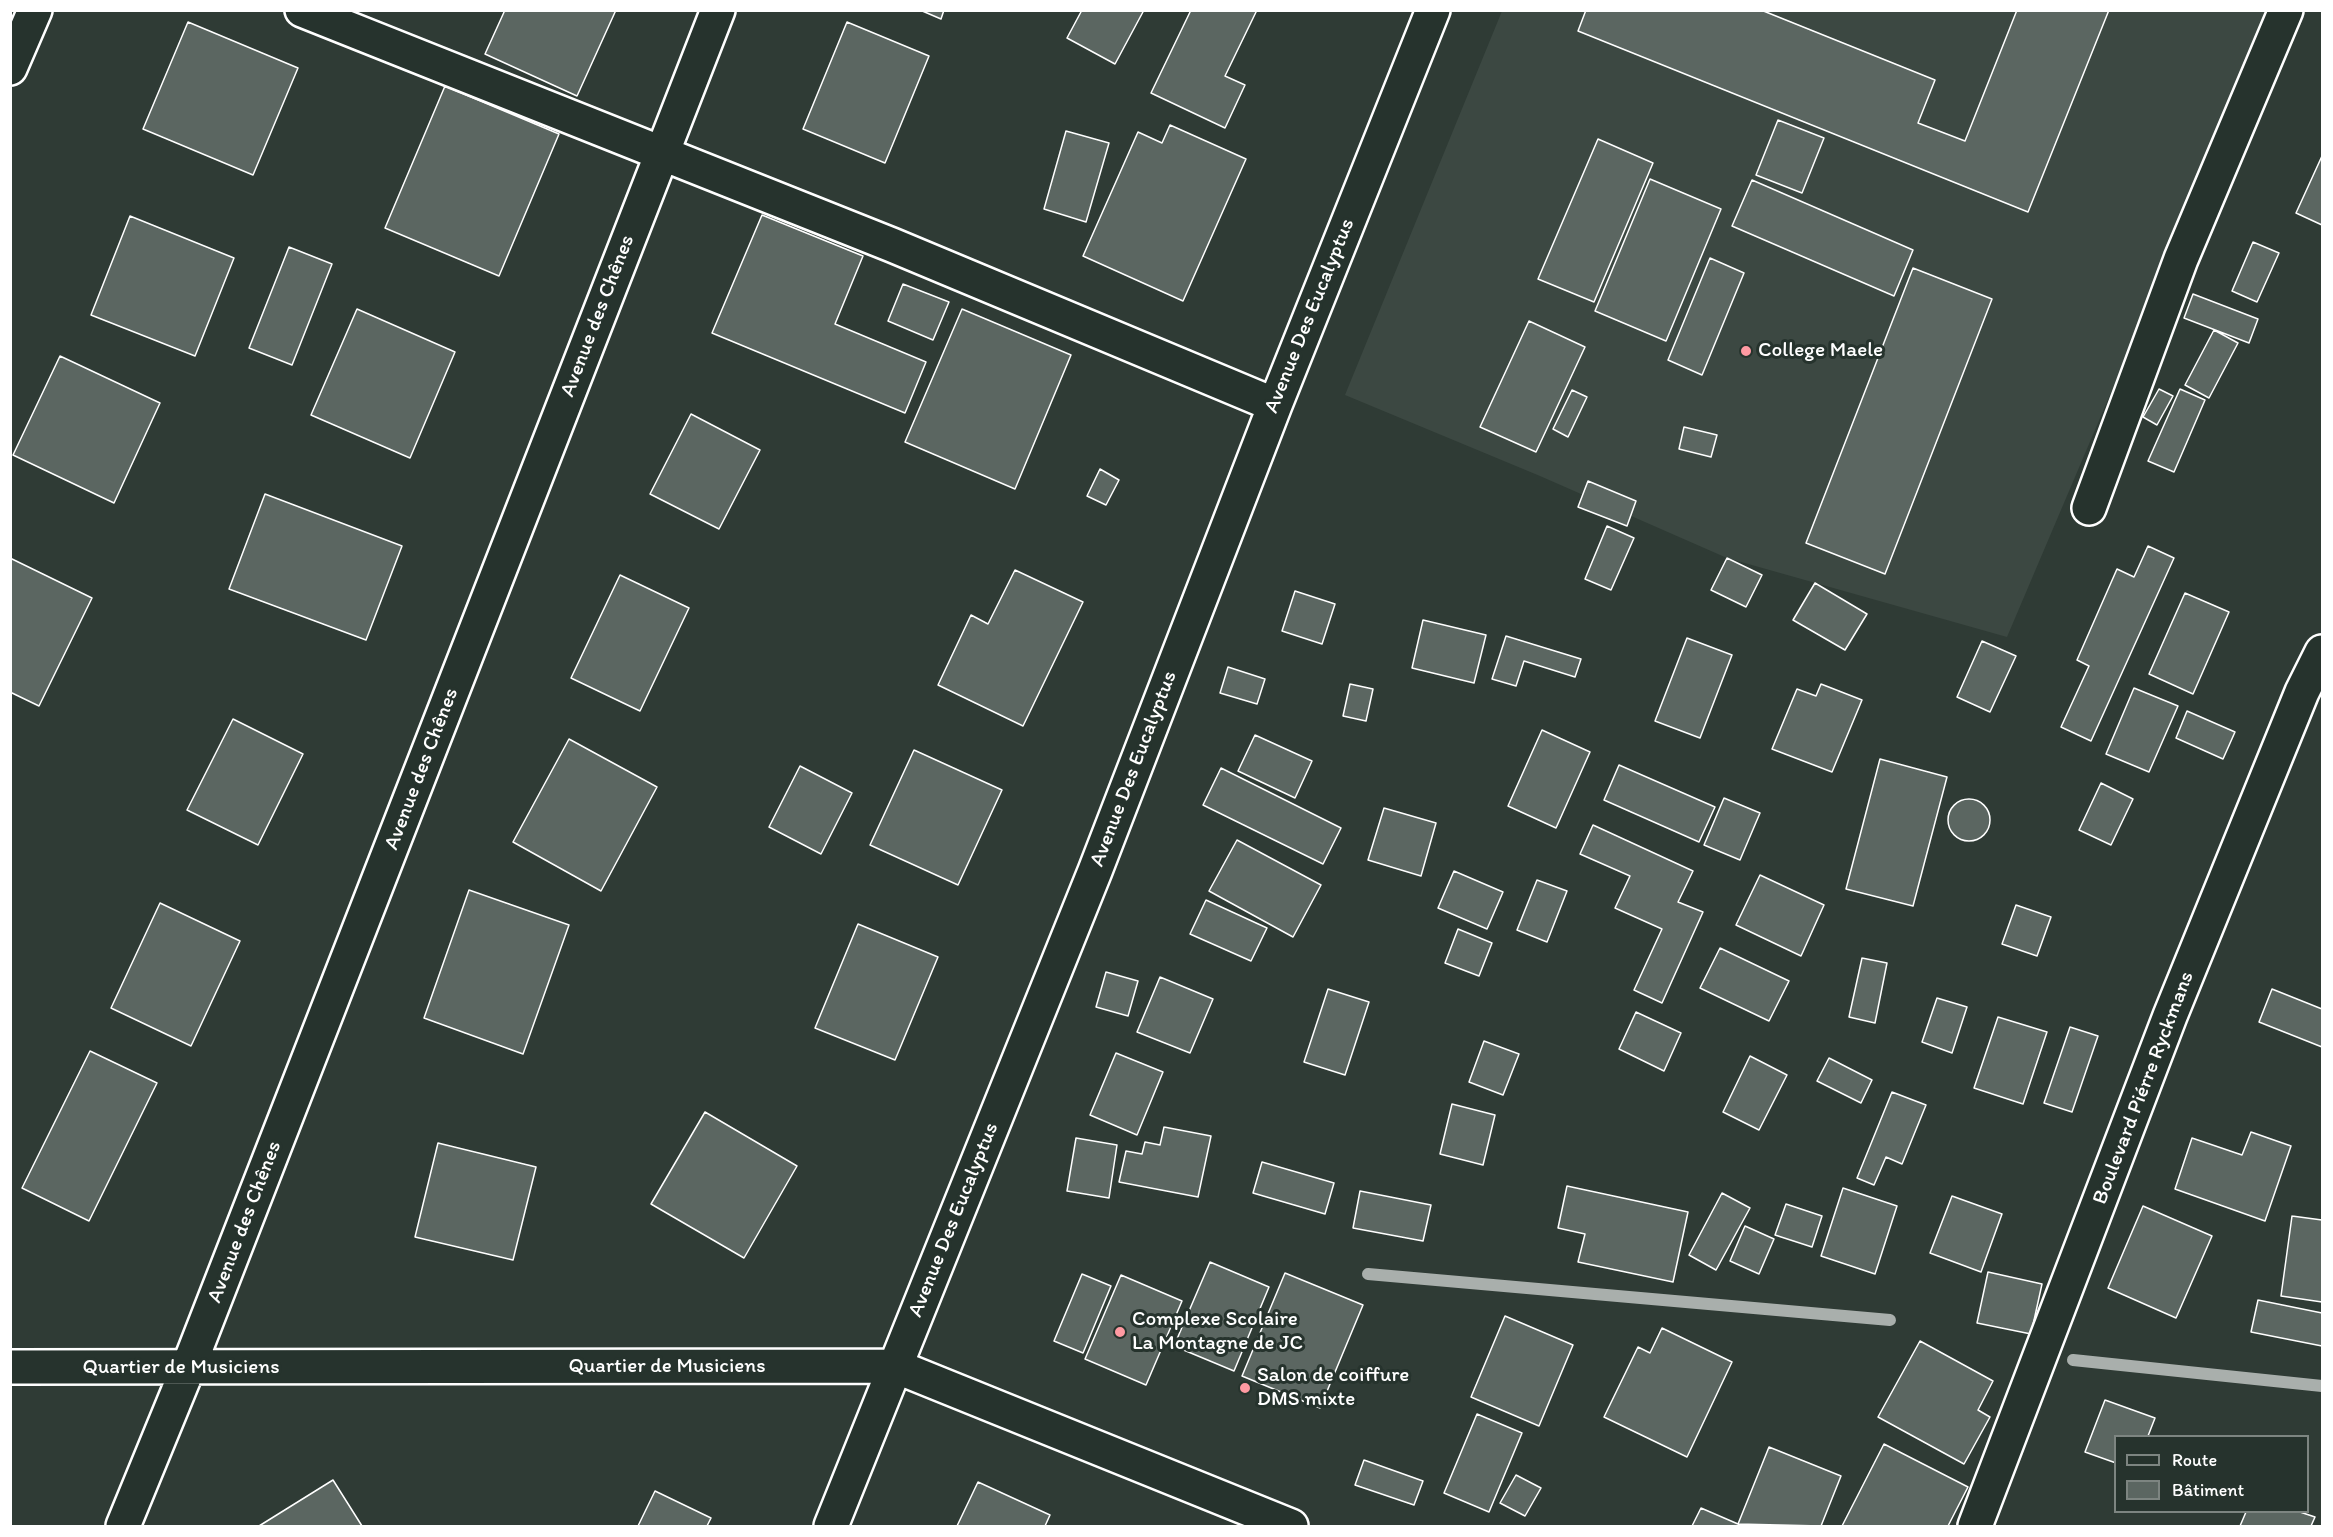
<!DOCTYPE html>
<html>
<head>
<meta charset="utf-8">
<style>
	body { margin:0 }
	#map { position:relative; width:2333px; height:1537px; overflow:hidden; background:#2f3b35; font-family:Itim,sans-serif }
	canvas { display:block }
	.frame { position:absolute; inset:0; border:12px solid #fff; pointer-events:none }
	.legend { position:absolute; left:2114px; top:1435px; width:195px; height:78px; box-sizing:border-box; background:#26332d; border:2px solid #7d8581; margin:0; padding:8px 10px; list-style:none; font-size:18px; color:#fff }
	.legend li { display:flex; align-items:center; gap:12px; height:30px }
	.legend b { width:30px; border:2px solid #7d8581 }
</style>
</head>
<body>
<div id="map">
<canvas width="2333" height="1537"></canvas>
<div class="frame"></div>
<ul class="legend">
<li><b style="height:8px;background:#26332d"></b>Route</li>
<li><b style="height:16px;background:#5b6661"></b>Bâtiment</li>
</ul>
</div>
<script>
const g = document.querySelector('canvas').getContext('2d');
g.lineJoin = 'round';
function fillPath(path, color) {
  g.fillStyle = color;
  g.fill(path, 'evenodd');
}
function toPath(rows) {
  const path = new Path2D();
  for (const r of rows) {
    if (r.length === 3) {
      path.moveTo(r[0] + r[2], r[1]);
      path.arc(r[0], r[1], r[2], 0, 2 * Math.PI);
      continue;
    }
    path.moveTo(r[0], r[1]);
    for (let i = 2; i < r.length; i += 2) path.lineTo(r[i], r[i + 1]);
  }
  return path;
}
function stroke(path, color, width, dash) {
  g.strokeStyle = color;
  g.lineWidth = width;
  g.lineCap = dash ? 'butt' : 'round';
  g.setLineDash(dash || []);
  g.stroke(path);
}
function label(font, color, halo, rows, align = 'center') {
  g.font = font + ' Itim,sans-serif';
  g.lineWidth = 6;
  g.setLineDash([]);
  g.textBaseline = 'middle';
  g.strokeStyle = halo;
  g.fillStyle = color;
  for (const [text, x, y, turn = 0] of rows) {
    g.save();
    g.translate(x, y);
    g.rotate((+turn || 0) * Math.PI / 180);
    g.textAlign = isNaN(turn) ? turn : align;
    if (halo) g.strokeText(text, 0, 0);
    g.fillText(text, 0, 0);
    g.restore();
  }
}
fillPath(toPath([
	[1502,11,2273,11,2007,637,1727,558,1540,476,1345,395]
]), '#3c4842');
stroke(toPath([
	[1368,1274,1890,1320],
	[2073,1360,2322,1386]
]), '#a9afac', 12);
const building = toPath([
	[505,10,616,10,577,96,485,54,505,10],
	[920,10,944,10,941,19,920,10],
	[1082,10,1144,10,1115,64,1067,38,1082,10],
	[1191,10,1257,10,1225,76,1245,85,1225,128,1151,93,1191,10],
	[1586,10,1761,10,1935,80,1918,123,1965,141,2017,10,2109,10,2028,212,1578,31,1586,10],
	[188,22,298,68,253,175,143,129,188,22],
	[847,22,929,56,885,163,803,129,847,22],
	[445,86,559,134,499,276,385,228,445,86],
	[1778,120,1824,138,1802,193,1756,175,1778,120],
	[1170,125,1246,159,1183,301,1083,256,1138,132,1162,143,1170,125],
	[1066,131,1109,143,1086,222,1044,209,1066,131],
	[1598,139,1653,163,1594,302,1538,279,1598,139],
	[2322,156,2322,225,2296,213,2322,156],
	[1650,179,1721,209,1666,341,1595,311,1650,179],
	[1752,180,1913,250,1894,296,1732,226,1752,180],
	[762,215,863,256,835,324,926,362,905,413,712,333,762,215],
	[130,216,234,258,195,356,91,315,130,216],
	[2253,242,2279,253,2257,302,2232,291,2253,242],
	[289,247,332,264,292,365,249,348,289,247],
	[1710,258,1744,273,1702,375,1668,360,1710,258],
	[1913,268,1992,299,1885,574,1806,543,1913,268],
	[903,284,949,302,933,340,888,321,903,284],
	[2193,294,2258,319,2249,343,2184,318,2193,294],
	[357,309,455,352,410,458,311,415,357,309],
	[962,309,1071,355,1015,489,905,442,962,309],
	[1529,321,1585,347,1536,452,1480,427,1529,321],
	[2214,330,2238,343,2209,398,2185,385,2214,330],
	[60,356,160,403,114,503,13,455,60,356],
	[2159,389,2173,396,2157,425,2143,417,2159,389],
	[2180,389,2205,400,2174,472,2148,461,2180,389],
	[1572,390,1587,397,1568,437,1553,429,1572,390],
	[691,414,760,450,719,529,650,494,691,414],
	[1684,427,1717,435,1711,457,1679,449,1684,427],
	[1100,469,1119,480,1106,505,1087,496,1100,469],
	[1588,481,1636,501,1627,526,1578,507,1588,481],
	[265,494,402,546,366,640,229,589,265,494],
	[1607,526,1634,538,1611,590,1585,579,1607,526],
	[2148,546,2174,558,2091,741,2061,727,2089,666,2077,660,2117,569,2134,577,2148,546],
	[10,558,92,598,39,706,10,692,10,558],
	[1727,558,1762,575,1746,607,1711,590,1727,558],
	[1015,570,1083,602,1023,726,938,685,971,615,988,624,1015,570],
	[620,575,689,608,640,711,571,678,620,575],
	[1815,583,1867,614,1845,650,1793,620,1815,583],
	[1295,591,1335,604,1322,644,1282,631,1295,591],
	[2185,593,2229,612,2193,694,2149,674,2185,593],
	[1423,620,1486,635,1474,683,1412,668,1423,620],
	[1506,636,1581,659,1575,677,1524,661,1516,686,1492,679,1506,636],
	[1687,638,1732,655,1700,738,1655,721,1687,638],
	[1982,641,2016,656,1990,712,1957,697,1982,641],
	[1228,667,1265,679,1257,704,1220,693,1228,667],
	[1350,684,1373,689,1366,721,1343,716,1350,684],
	[1821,684,1862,700,1832,772,1772,749,1797,689,1816,696,1821,684],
	[2134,688,2178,706,2149,772,2106,754,2134,688],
	[2187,711,2235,732,2223,759,2176,738,2187,711],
	[233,719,303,754,258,845,187,810,233,719],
	[1542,730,1590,752,1556,828,1508,806,1542,730],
	[1255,735,1312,761,1295,798,1238,771,1255,735],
	[569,739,657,787,601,891,513,842,569,739],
	[914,750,1002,790,958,885,870,845,914,750],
	[1880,759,1947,777,1913,906,1846,889,1880,759],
	[1619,765,1715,807,1699,842,1604,800,1619,765],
	[800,766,852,793,821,854,769,827,800,766],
	[1221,768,1341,828,1323,864,1203,805,1221,768],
	[2101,783,2133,799,2111,845,2079,830,2101,783],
	[1724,798,1760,813,1740,860,1704,845,1724,798],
	[1969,820,21],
	[1384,808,1436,823,1421,876,1368,860,1384,808],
	[1593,825,1693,871,1678,902,1703,912,1662,1003,1634,990,1662,929,1615,908,1630,876,1580,854,1593,825],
	[1237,840,1321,885,1293,937,1209,891,1237,840],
	[1454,871,1503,892,1487,929,1438,908,1454,871],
	[1760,875,1824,905,1801,956,1736,925,1760,875],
	[1537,880,1567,891,1547,942,1517,930,1537,880],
	[469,890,569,925,523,1054,424,1018,469,890],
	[1206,900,1267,928,1251,961,1190,934,1206,900],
	[160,903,240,941,191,1046,111,1008,160,903],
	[2016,905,2051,917,2037,956,2002,944,2016,905],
	[858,924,938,957,895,1060,815,1028,858,924],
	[1458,929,1492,943,1479,976,1445,963,1458,929],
	[1720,948,1789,981,1769,1021,1700,988,1720,948],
	[1862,958,1887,963,1875,1023,1849,1017,1862,958],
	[1106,972,1138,981,1128,1016,1096,1007,1106,972],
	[1160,977,1213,999,1190,1053,1137,1032,1160,977],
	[1328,989,1369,1002,1345,1075,1304,1062,1328,989],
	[2272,989,2322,1009,2322,1047,2259,1022,2272,989],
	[1937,998,1967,1007,1952,1053,1922,1042,1937,998],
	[1636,1012,1681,1033,1664,1071,1619,1049,1636,1012],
	[1998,1017,2047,1032,2023,1104,1974,1088,1998,1017],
	[2070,1027,2098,1036,2072,1112,2044,1103,2070,1027],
	[1484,1041,1519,1054,1503,1095,1469,1082,1484,1041],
	[90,1051,157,1083,89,1221,22,1188,90,1051],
	[1116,1053,1163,1072,1137,1135,1090,1115,1116,1053],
	[1750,1056,1787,1075,1759,1130,1723,1112,1750,1056],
	[1829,1058,1872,1080,1861,1103,1817,1081,1829,1058],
	[1892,1092,1926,1105,1902,1164,1886,1157,1874,1185,1857,1178,1892,1092],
	[1452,1104,1495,1115,1483,1165,1440,1154,1452,1104],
	[705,1112,797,1166,744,1258,651,1204,705,1112],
	[1164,1127,1211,1136,1198,1197,1119,1182,1126,1151,1142,1154,1145,1142,1160,1145,1164,1127],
	[2251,1132,2291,1146,2265,1221,2175,1189,2192,1138,2242,1155,2251,1132],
	[1076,1138,1117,1145,1109,1198,1067,1191,1076,1138],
	[438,1143,536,1167,513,1260,415,1237,438,1143],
	[1262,1162,1334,1183,1325,1214,1253,1193,1262,1162],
	[1567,1186,1688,1212,1673,1282,1578,1262,1585,1234,1558,1228,1567,1186],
	[1843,1188,1897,1206,1875,1274,1821,1256,1843,1188],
	[1360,1191,1431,1205,1423,1241,1353,1228,1360,1191],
	[1722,1193,1750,1208,1716,1270,1689,1255,1722,1193],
	[1952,1196,2002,1214,1981,1272,1930,1253,1952,1196],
	[1786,1204,1822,1216,1812,1247,1775,1235,1786,1204],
	[2143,1206,2212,1236,2176,1318,2108,1288,2143,1206],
	[2292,1216,2322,1220,2322,1302,2281,1296,2292,1216],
	[1745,1226,1774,1239,1759,1274,1730,1261,1745,1226],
	[1210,1262,1269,1287,1234,1371,1174,1346,1210,1262],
	[1988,1272,2042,1284,2031,1334,1977,1323,1988,1272],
	[1285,1273,1363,1305,1320,1408,1242,1376,1285,1273],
	[1082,1274,1111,1286,1083,1353,1054,1341,1082,1274],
	[1121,1275,1182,1301,1146,1385,1085,1359,1121,1275],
	[2258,1300,2322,1313,2322,1346,2251,1332,2258,1300],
	[1505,1316,1573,1345,1539,1426,1471,1397,1505,1316],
	[1662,1328,1732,1362,1687,1457,1604,1417,1638,1347,1650,1353,1662,1328],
	[1920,1341,1993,1381,1978,1410,1990,1417,1964,1464,1878,1417,1920,1341],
	[2105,1400,2155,1418,2148,1436,2116,1436,2116,1463,2085,1452,2105,1400],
	[1477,1414,1522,1433,1489,1512,1444,1493,1477,1414],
	[1884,1444,1968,1487,1948,1526,1842,1526,1884,1444],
	[1769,1447,1841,1476,1821,1526,1738,1524,1769,1447],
	[1364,1460,1423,1481,1414,1505,1355,1485,1364,1460],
	[1516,1475,1541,1488,1525,1516,1500,1503,1516,1475],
	[333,1480,362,1526,259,1526,333,1480],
	[978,1482,1050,1515,1045,1526,957,1526,978,1482],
	[655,1491,711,1518,707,1526,638,1526,655,1491],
	[1701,1508,1738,1524,1742,1526,1692,1526,1701,1508],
	[2246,1512,2300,1512,2315,1517,2311,1526,2240,1526,2246,1512]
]);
fillPath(building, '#5b6661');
stroke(building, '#fff', 1.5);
const minor = toPath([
	[302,10,892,245,1275,405],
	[10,68,35,10],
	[2089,508,2181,259,2286,10],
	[10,1367,895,1366,1291,1526],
	[123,1526,188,1368,718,10],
	[831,1526,1095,871,1275,405,1433,10],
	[1975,1526,2170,1016,2302,692,2322,652]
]);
stroke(minor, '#fff', 38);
stroke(minor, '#26332d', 33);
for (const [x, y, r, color] of [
	[1746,351,6,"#ff9aa2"],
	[1120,1332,6,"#ff9aa2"],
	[1245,1388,6,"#ff9aa2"]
]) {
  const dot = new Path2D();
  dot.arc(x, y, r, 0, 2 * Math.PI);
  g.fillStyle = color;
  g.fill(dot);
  stroke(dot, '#26332d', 2);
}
label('21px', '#fff', '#26332d', [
	["Avenue des Chênes",598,316,-69],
	["Avenue Des Eucalyptus",1310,316,-68],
	["Avenue des Chênes",422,769,-69],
	["Avenue Des Eucalyptus",1134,769,-69],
	["Boulevard Piérre Ryckmans",2144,1088,-69],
	["Avenue Des Eucalyptus",954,1220,-68],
	["Avenue des Chênes",245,1222,-69],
	["Quartier de Musiciens",667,1367],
	["Quartier de Musiciens",181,1368]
]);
label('21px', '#fff', '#26332d', [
	["College Maele",1758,351],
	["Complexe Scolaire",1132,1320],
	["La Montagne de JC",1132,1344],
	["Salon de coiffure",1257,1376],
	["DMS mixte",1257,1400]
], 'left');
</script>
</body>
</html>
